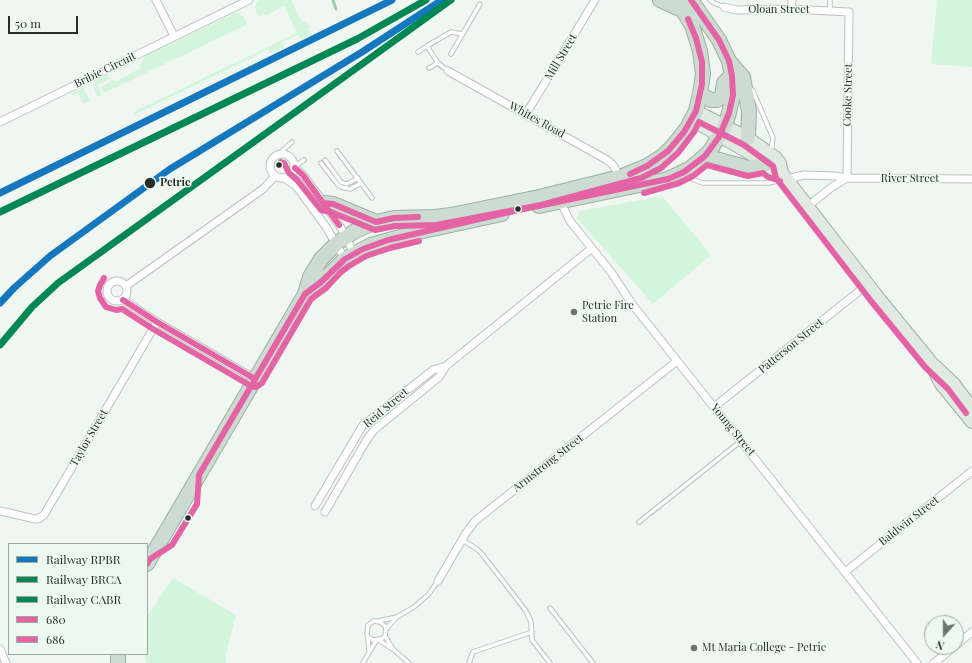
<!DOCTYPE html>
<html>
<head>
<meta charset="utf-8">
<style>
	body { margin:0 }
	#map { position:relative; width:972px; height:663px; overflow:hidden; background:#f0f6f1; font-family:"Playfair Display",serif }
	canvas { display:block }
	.legend { position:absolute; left:8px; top:543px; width:140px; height:112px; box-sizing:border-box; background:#edf9f0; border:1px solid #9ea7a0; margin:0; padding:5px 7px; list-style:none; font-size:12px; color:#282d29 }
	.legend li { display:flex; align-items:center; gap:8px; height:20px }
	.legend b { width:20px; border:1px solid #9ea7a0 }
	.north { position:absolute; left:924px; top:615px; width:40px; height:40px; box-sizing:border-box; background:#edf9f0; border:1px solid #9ea7a0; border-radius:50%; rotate:201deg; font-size:11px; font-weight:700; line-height:16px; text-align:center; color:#282d29 }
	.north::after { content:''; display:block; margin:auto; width:14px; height:18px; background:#6e736f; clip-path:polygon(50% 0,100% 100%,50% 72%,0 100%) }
	.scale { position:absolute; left:8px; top:16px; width:70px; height:18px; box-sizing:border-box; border:2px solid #282d29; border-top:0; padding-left:5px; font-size:12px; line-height:14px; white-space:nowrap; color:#282d29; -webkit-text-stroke:3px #edf9f0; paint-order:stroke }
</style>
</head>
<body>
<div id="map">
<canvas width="972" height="663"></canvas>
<ul class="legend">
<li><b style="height:5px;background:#1578be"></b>Railway RPBR</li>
<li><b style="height:5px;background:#008752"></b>Railway BRCA</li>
<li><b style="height:5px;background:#008752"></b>Railway CABR</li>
<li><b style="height:5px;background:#e463a4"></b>680</li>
<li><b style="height:5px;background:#e463a4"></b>686</li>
</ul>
<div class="north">N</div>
<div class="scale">50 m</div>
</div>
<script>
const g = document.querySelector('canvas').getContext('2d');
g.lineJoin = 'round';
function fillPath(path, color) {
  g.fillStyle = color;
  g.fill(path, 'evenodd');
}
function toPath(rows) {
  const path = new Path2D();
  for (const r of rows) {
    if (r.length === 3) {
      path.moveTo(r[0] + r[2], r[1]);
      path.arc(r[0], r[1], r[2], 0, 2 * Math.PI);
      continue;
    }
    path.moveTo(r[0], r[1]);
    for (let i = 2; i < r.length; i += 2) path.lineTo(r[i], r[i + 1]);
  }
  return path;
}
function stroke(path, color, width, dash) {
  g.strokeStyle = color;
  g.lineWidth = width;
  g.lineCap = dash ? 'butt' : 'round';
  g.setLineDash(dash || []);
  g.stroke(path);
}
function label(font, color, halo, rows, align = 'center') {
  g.font = font + ' "Playfair Display",serif';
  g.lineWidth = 3;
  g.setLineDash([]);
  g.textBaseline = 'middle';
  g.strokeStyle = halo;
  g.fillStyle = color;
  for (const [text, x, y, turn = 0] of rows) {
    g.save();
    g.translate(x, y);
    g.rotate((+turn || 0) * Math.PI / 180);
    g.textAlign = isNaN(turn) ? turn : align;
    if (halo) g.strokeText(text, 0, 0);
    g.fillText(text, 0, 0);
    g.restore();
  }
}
fillPath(toPath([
	[260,0,291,0,301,20,311,26,309,30,311,35,301,39,298,35,284,41,284,47,271,53,267,50,134,115,135,111,297,33,284,6,267,15,264,14,258,17,255,8,257,2],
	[937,0,972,0,972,67,931,64],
	[235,13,239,13,243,16,247,23,246,25,104,93,101,87,114,80,115,82,141,68,140,65,145,56],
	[105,76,113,78,97,85,102,95,100,96,97,96,94,88,95,84,97,80],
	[83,88,90,100,83,104,78,93,72,96,71,93],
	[662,196,711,255,653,304,577,218,580,211],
	[173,578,236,615,226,653,226,663,147,663,144,654,147,654,147,621,148,615]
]), '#d3f5dc');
stroke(toPath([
	[333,0,336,9]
]), '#9bcca9', 3);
const lane = toPath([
	[710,0,714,3,724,7],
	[830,10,830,0],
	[418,52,427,46],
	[451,54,480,4],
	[429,68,438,63],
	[448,71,438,63,427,46,451,32,462,34],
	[750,88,753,91,773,138,771,152],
	[337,151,372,198],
	[282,154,283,150,292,142],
	[325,160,341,182,346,184,351,182,358,178],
	[321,163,338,185,341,187,350,189,361,183],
	[295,166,304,160],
	[687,174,694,180,703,183,768,183,784,180],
	[639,522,741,441],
	[462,540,477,549,482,554,526,611,531,622,532,640,550,663],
	[160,553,172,545,197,504,198,488],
	[550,608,593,663],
	[378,621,397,617,414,607,428,595,438,581],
	[386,629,385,626,380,622,374,621,368,625,367,634,368,637,373,640,381,639,385,636,386,629,397,617],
	[385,636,393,649],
	[368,637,369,651],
	[379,640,394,650,409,663],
	[363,663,376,641],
	[469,663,473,652,532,632]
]);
const street = toPath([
	[156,0,174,36],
	[724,7,736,10,791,9,849,12,847,178],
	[791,9,792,0],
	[448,71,607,160,613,165,620,177],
	[526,114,595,0],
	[0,122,249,0],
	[282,166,12],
	[295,168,303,175,324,203,341,228,354,253],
	[284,178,296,186,300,191,326,227,345,259],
	[787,179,804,175,835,176,847,178,972,179],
	[561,199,564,209,570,221,611,272,632,304,917,663],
	[808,206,832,187,847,178],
	[117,291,10],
	[126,286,263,189,275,176],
	[123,300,157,322,255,379],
	[714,407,868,284],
	[315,506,363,425,433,370,446,366],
	[0,511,35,519,38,519,44,515,157,322],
	[325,512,366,441,374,430,439,377,446,366,592,248],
	[845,572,972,471],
	[438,581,466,533,475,521,677,361],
	[956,645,972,632],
	[0,649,6,663],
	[934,663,954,647]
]);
const primary = toPath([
	[696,111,748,138,776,158,780,163,782,173,877,296,931,362,954,384,972,408],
	[692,120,756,157,772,170,782,173],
	[933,368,941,384,972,422]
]);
const highway = toPath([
	[660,0,684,11],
	[729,61,743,77,749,111,748,138],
	[700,94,711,100,717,100,722,96,724,83,729,78],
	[705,156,749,168,766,164],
	[324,203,333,204,376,222],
	[539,206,668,179,689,169,698,162,710,151,725,126,729,113,733,95,732,76,729,61,719,40,691,0],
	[305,294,321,282,345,259,371,245,414,233,502,214],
	[147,564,305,294,310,277,321,259,336,244,355,231,376,222,394,218,435,217,451,215,539,197,620,177,647,166,664,155,672,147,687,128,696,111,700,94,703,74,700,51,692,25,676,0],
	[118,654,118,663]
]);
stroke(lane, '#bdc2be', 5.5);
stroke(street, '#bdc2be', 9);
stroke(primary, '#9eafa3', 14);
stroke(highway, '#9eafa3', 16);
stroke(lane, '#fdfefd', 3.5);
stroke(street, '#fdfefd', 7);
stroke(primary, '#e0eae3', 12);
stroke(highway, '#cddcd2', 14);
stroke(toPath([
	[295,168,303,175,339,225],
	[630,174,647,166,668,151,684,132,696,111,702,84,702,62,696,38,688,19],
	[324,203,333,204,376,222,394,218,418,217],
	[123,300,157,322,255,379],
	[147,564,150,559,172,545,197,504,199,475,305,294,321,282,345,259,363,249,388,240,514,211,668,179,684,172,705,156,719,137,729,113,733,95,732,76,729,61,719,40,691,0]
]), '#e463a4', 6);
stroke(toPath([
	[279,165,281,162,284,163,289,173,297,180,321,210,331,212,375,230,395,226,436,225,541,205,641,178,661,168,678,153,694,132,699,122,744,145,770,164,773,166,776,178,871,301,925,367,948,389,966,413],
	[644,193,679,183,693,176,707,165,748,176,763,173,768,177,780,181],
	[104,278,100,285,98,291,100,298,106,307,116,310,122,309,153,329,251,386,256,387,262,383,311,299,326,288,341,272,349,266,366,256,390,248,419,241]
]), '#e463a4', 6);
stroke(toPath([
	[0,193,392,0],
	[0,303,14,288,50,256,170,169,362,52,442,0]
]), '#1578be', 7);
stroke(toPath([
	[0,345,32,307,58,283,451,0]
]), '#008752', 7);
stroke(toPath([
	[0,212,357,39,426,0]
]), '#008752', 7);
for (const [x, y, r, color] of [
	[279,165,3.5,"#282d29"],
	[150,183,6,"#282d29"],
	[518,209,3.5,"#282d29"],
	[574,312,4,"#6e736f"],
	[188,518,3.5,"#282d29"],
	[694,648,4,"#6e736f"]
]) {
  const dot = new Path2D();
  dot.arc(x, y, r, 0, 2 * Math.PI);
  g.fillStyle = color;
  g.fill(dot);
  stroke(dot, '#edf9f0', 1.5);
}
label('11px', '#282d29', '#edf9f0', [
	["Oloan Street",779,10],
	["Mill Street",561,57,-59],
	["Bribie Circuit",105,70,-26],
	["Cooke Street",848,95,-89],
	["Whites Road",537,120,29],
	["River Street",910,179],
	["Patterson Street",791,346,-39],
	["Reid Street",386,408,-40],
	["Young Street",733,430,51],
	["Taylor Street",89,438,-60],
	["Armstrong Street",548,463,-38],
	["Baldwin Street",909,521,-38]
]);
label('bold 11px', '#282d29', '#edf9f0', [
	["Petrie",160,183]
], 'left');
label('11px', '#282d29', '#edf9f0', [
	["Petrie Fire",582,306],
	["Station",582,319],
	["Mt Maria College - Petrie",702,648]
], 'left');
</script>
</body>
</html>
